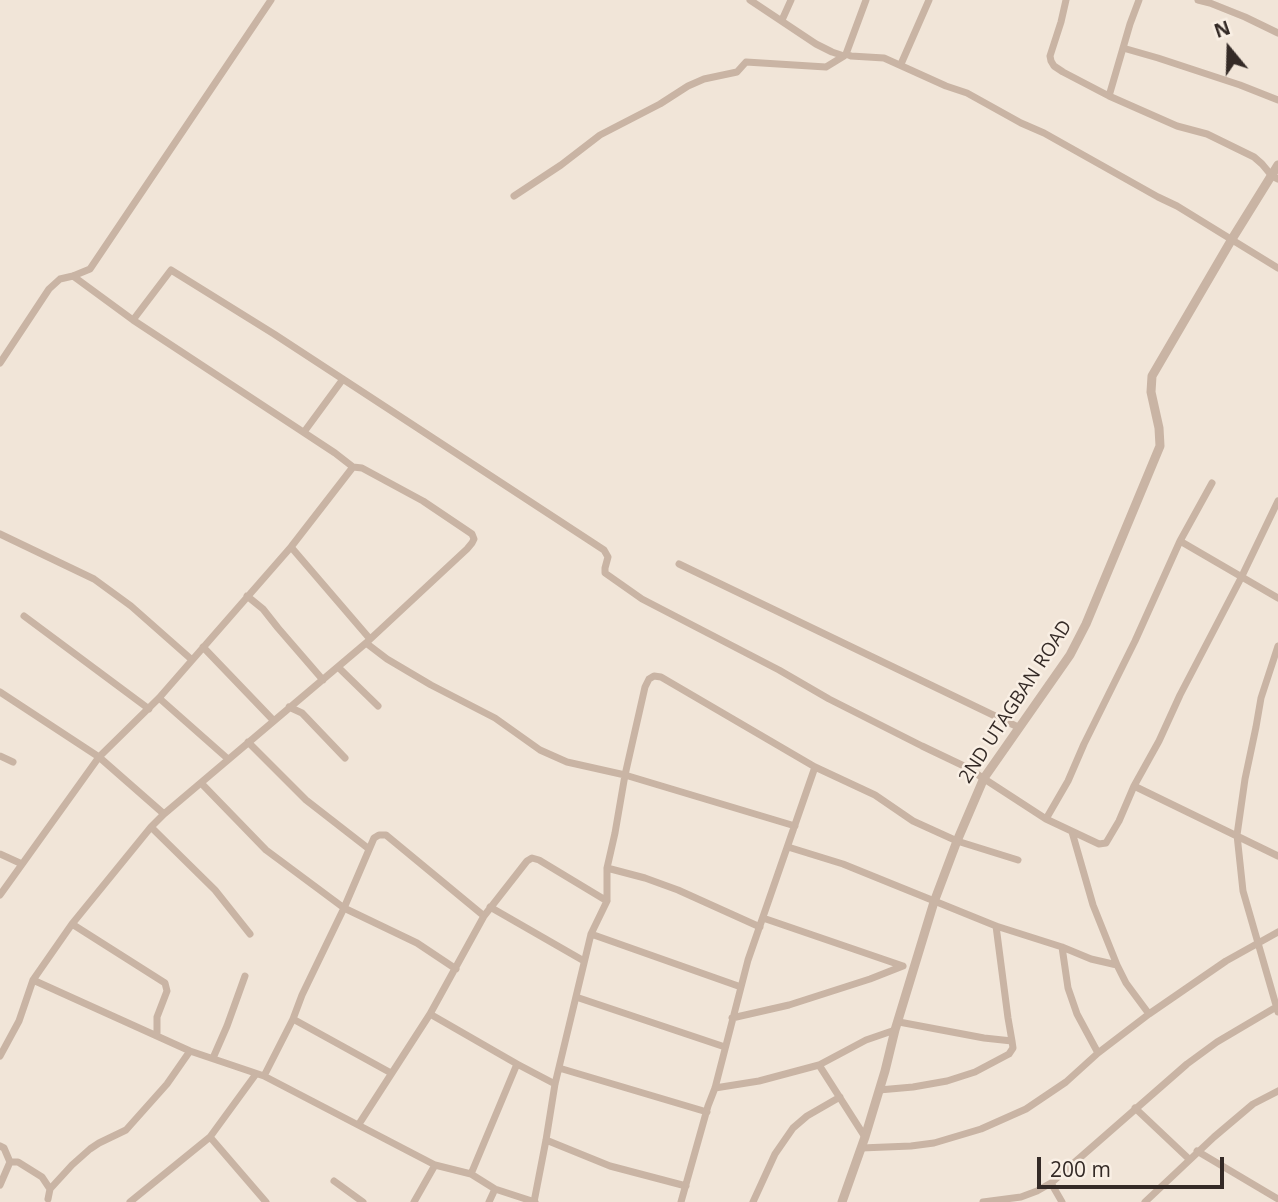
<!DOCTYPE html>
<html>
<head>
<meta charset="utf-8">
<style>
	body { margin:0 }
	#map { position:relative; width:1278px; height:1202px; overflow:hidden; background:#f1e5d8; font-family:"Open Sans",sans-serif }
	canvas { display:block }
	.north { position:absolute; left:1194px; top:14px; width:70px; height:70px; -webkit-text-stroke:5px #f9efe4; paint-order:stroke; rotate:341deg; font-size:19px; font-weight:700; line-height:28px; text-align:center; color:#342a26 }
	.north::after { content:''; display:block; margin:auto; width:24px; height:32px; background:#342a26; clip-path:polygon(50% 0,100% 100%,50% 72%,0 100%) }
	.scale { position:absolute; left:1037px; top:1157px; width:187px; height:32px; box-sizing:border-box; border:4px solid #342a26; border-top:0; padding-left:9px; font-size:21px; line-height:24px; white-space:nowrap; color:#342a26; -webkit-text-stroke:5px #f9efe4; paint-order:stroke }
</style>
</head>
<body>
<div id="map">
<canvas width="1278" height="1202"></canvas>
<div class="north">N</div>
<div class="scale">200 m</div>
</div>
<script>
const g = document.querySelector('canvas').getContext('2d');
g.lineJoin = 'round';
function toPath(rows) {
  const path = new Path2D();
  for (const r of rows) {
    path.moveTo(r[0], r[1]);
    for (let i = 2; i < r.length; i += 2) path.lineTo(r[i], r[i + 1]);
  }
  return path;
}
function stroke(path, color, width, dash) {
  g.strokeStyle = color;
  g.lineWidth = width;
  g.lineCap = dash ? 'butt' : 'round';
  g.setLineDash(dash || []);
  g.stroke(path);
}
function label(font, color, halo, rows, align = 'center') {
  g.font = font + ' "Open Sans",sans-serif';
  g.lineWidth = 5;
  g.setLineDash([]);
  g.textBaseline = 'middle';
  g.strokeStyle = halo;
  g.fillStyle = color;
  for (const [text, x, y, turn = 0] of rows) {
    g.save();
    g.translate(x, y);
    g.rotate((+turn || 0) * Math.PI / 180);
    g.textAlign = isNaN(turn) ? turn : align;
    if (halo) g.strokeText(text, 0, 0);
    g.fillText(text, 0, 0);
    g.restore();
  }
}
stroke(toPath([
	[750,0,816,44,832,52,844,56,846,54,851,56,884,58,946,86,967,93,1021,123,1044,133,1158,197,1177,206,1278,268],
	[1066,0,1061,22,1050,56,1051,61,1054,66,1063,72,1109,96,1177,126,1207,134,1254,157,1262,164,1272,176,1278,179],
	[1198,0,1210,3,1245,17,1278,33],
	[782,20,791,0],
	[1123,48,1158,58,1240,85,1278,100],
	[846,54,866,0],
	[901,64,929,0],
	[1109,96,1130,24,1139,0],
	[514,196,561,165,600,135,660,104,688,86,704,79,737,72,746,62,826,67,844,56],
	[133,320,171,270,274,334,604,550,608,557,605,568,605,573,642,599,779,670,829,699,922,746,966,767,1046,819,1099,844,1106,843,1119,821,1134,786,1159,741,1180,695,1241,578,1278,501],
	[0,363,49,289,60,279,73,276,90,269,271,0],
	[304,432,343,379],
	[0,534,94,579,131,606,191,659],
	[1180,541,1278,598],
	[291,547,370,639],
	[679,564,1018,727],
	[247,596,263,609,278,628,323,680],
	[24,616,149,709],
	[366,643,387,659,431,685,495,718,540,750,567,762,625,775,795,826],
	[1278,646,1261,698,1256,727,1245,779,1237,835,1243,891,1278,1012],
	[203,647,274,721],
	[338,667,378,706],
	[0,692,99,757,164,814],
	[159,698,228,759],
	[289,707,302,713,345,758],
	[248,742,306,800,369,849],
	[0,756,13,762],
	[201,783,266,850,344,908,417,943,456,969],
	[1134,786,1278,856],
	[1046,819,1068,781,1084,744,1135,641,1180,541,1212,483],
	[151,827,215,890,250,934],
	[788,847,843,864,996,926,1062,947,1091,959,1117,965,1093,905,1072,832],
	[0,854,22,864],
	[607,868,645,878,678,890,760,927],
	[0,895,99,757,159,698,291,547,353,467],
	[490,907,584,961],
	[763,918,903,966],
	[72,924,165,983,167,991,157,1017,157,1036],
	[591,934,741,987],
	[1062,947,1068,988,1077,1014,1098,1053],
	[1117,965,1126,983,1149,1014],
	[33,980,190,1051,264,1076,435,1165,471,1174,495,1189,535,1202],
	[576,997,725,1047],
	[430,1014,517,1064],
	[732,1018,789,1005,870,979,903,966],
	[293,1019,391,1073],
	[899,1022,984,1038,1012,1041,1008,1018,996,926],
	[0,1056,19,1021,33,980,72,924,151,827,164,814,366,643,467,549,472,543,474,539,472,534,423,501,362,468,353,467,335,453,133,320,73,276],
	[213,1058,227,1026,245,976],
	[559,1068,707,1112],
	[264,1076,293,1019,302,995,344,908,374,838,379,835,386,835,484,916],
	[715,1088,759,1081,819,1065],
	[879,1090,913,1087,947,1081,975,1072,1009,1054,1013,1048,1012,1041],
	[1135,1108,1189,1159],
	[359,1124,430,1014,484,916,527,861,532,858,539,860,607,901],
	[210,1137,266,1202],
	[865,1137,819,1065,866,1040,895,1030],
	[546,1140,610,1166,686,1186],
	[0,1146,4,1148,10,1162,0,1185],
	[861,1148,911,1146,934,1143,981,1129,1026,1109,1066,1082,1098,1053,1149,1014,1226,961,1278,932],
	[1197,1151,1278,1199],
	[10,1162,18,1162,42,1177,50,1189,48,1199],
	[471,1174,517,1064,555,1084],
	[334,1181,363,1202],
	[1051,1183,1062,1202],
	[50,1189,72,1165,90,1149,99,1143,126,1130,167,1084,190,1051],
	[130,1202,210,1137,256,1074],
	[414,1202,435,1165],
	[489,1202,495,1189],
	[534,1202,546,1140,555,1084,591,934,607,901,607,868,615,833,625,775,645,687,649,679,654,676,661,677,815,767,875,795,913,821,957,841,1018,860],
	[681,1202,708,1106,715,1088,748,960,815,767],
	[753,1202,775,1154,793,1128,807,1116,840,1097],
	[983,1202,1021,1197,1037,1191,1051,1183,1187,1064,1217,1042,1278,1006],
	[1145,1202,1214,1137,1253,1104,1278,1091]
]), '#c9b4a4', 7);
stroke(toPath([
	[842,1202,865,1137,885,1071,895,1030,934,902,957,841,984,778,1070,655,1086,624,1160,446,1159,428,1151,392,1152,376,1232,239,1278,165]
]), '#c9b4a4', 9);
label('19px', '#342a26', '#f9efe4', [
	["2ND UTAGBAN ROAD",1016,702,-57]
]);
</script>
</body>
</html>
